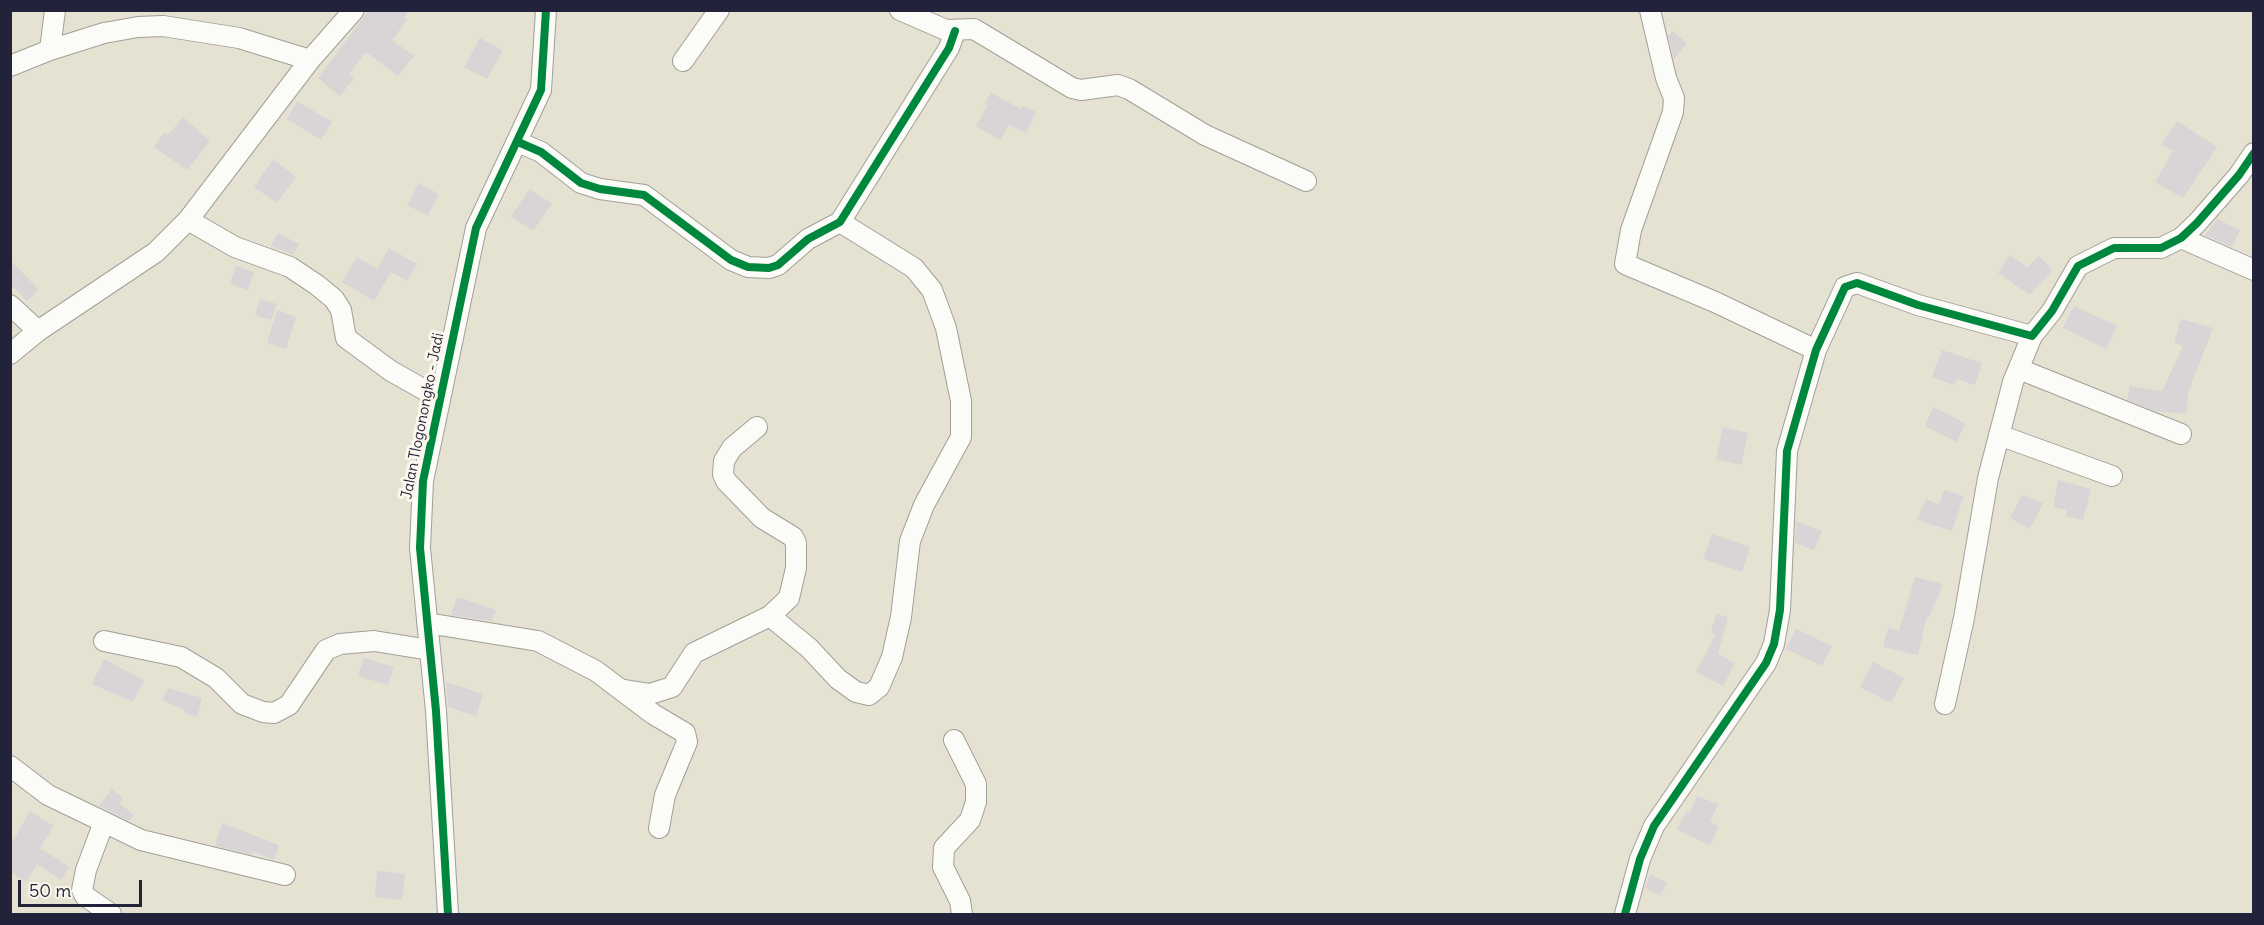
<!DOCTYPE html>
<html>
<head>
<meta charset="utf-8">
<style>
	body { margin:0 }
	#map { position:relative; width:2264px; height:925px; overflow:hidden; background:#e5e2d2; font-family:Delius,sans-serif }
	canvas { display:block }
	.frame { position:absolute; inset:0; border:12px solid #22223b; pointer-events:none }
	.scale { position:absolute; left:18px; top:880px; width:124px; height:27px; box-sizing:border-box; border:3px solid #22223b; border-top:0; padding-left:8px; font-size:18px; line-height:21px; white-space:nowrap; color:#22223b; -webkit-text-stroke:4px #fbf7ec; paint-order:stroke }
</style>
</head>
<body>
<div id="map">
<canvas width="2264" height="925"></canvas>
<div class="frame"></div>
<div class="scale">50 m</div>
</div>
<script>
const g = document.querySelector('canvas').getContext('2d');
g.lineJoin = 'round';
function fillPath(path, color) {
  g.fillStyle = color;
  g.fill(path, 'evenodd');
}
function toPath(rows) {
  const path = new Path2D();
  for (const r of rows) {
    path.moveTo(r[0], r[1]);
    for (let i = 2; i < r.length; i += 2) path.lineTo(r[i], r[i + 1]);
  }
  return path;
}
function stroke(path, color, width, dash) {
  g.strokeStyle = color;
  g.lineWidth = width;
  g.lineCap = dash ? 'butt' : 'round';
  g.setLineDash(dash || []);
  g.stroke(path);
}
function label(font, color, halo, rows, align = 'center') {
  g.font = font + ' Delius,sans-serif';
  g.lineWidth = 6;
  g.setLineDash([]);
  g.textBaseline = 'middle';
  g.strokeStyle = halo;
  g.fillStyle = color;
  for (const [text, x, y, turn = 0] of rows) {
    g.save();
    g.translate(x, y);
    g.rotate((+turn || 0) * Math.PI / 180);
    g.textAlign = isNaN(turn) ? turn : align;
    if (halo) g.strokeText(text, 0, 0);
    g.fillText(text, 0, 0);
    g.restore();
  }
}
fillPath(toPath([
	[369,10,409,10,404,17,407,20,392,40,414,56,398,76,366,52,349,74,354,78,340,96,318,78],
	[1673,31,1687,43,1674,59,1668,36],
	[480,38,503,51,487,79,464,67],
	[991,93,1021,109,1023,106,1036,112,1026,133,1009,125,1000,140,976,126,987,106,984,104],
	[297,101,332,122,321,140,287,119],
	[183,117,210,141,187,170,154,147,164,133,168,135],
	[2177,121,2217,147,2183,198,2155,182,2173,151,2162,144],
	[273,159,296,177,277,203,254,187],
	[419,183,439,194,428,216,407,205],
	[530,189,552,204,533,231,511,216],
	[2217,219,2240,230,2232,247,2205,235],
	[278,233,299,244,293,255,271,246],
	[389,248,417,264,407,281,391,272,374,301,342,282,357,257,377,269],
	[2010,255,2027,267,2039,256,2053,270,2030,295,1998,273],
	[10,260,39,290,27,301,10,284],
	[236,266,254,272,248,290,230,284],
	[260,299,277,304,271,320,255,315],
	[2074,306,2117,326,2106,349,2063,328],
	[277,310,296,317,286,349,267,343],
	[2181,319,2213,328,2188,393,2186,414,2155,411,2127,400,2130,386,2162,391,2183,346,2174,343],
	[1942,350,1982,363,1975,385,1957,379,1954,385,1932,377],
	[1933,407,1965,423,1957,442,1925,426],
	[1723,427,1748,433,1741,465,1716,459],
	[2058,480,2091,489,2083,520,2065,516,2067,510,2053,507],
	[1944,490,1964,496,1952,531,1917,520,1926,499,1939,504],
	[2022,495,2043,503,2030,529,2010,518],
	[1796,521,1822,531,1814,550,1795,543],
	[1712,534,1750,547,1742,572,1703,559],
	[1915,577,1942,584,1938,600,1936,599,1929,617,1927,616,1918,655,1883,647,1888,628,1899,631],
	[457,597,496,610,492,621,451,615],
	[1716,614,1728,617,1718,654,1735,663,1723,686,1696,672,1716,634,1711,632],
	[1796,629,1832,646,1822,666,1786,649],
	[364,658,394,667,388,685,358,676],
	[104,659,144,680,133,702,92,684],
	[1873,662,1904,678,1891,703,1860,687],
	[446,682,483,694,476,716,448,707],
	[168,688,202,698,197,717,184,713,185,710,162,700],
	[112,789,123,798,119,803,134,815,129,821,99,806],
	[1697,796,1718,804,1710,822,1719,826,1710,845,1677,830,1686,812,1690,813],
	[30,811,54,826,40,848,69,867,61,880,37,864,26,882,10,872,10,847],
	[222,823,279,845,274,860,253,852,252,855,215,846],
	[377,871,405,874,402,900,375,897],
	[1650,874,1667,883,1660,896,1645,888]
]), '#d9d4d5');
const minor = toPath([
	[900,10,946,30,974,29,1072,88,1081,90,1118,85,1129,89,1205,135,1306,181],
	[1650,10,1666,78,1674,98,1673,112,1631,230,1625,264,1715,302,1816,350],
	[50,50,55,10],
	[683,61,719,10],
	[10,66,50,50,104,33,138,27,163,26,239,38,310,60],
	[518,142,541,152,581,183,600,189,644,195,731,260,748,267,769,268,778,265,808,239,840,222,949,48,955,31],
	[188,220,235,247,290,267,317,285,334,299,341,310,346,338,391,371,439,398],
	[2181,238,2254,270],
	[10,305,38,331],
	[10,354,38,331,156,252,188,220,310,60,354,10],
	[2019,369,2181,434],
	[1999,435,2112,476],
	[770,616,809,648,838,679,856,692,869,695,879,687,892,657,901,617,910,541,924,505,961,437,961,401,946,328,932,290,914,268,840,222],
	[427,623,538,641,596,671,653,714,685,733,687,742,665,795,659,828],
	[104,641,181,657,216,678,242,704,263,712,274,713,289,705,326,650,340,644,374,641,430,650],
	[625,690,650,694,672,687,694,653,770,616,789,598,796,568,796,543,793,537,762,518,726,481,723,474,724,461,732,448,757,427],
	[1945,704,1964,618,1988,478,2013,382,2032,336],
	[954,740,976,784,976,802,970,820,944,848,943,867,960,901,962,914],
	[10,766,48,795,104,822,86,870,82,890,85,896,111,914],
	[104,822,141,840,285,875],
	[448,914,436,711,420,548,423,481,476,228,541,90,546,10],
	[1625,914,1640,859,1654,826,1766,663,1774,644,1780,610,1787,451,1816,350,1845,287,1857,283,1918,305,2032,336,2052,311,2078,266,2114,248,2161,248,2181,238,2197,223,2239,175,2254,153]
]);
stroke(minor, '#a19f99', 22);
stroke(minor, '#fbfbf8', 20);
stroke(toPath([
	[518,142,541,152,581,183,600,189,644,195,731,260,748,267,769,268,778,265,808,239,840,222,949,48,955,31],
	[448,914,436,711,420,548,423,481,476,228,541,90,546,10],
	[1625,914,1640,859,1654,826,1766,663,1774,644,1780,610,1787,451,1816,350,1845,287,1857,283,1918,305,2032,336,2052,311,2078,266,2114,248,2161,248,2181,238,2197,223,2239,175,2254,153]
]), '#00873e', 8);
label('15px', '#22223b', '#fbf7ec', [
	["Jalan Tlogonongko - Jadi",423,416,-79]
]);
</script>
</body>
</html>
